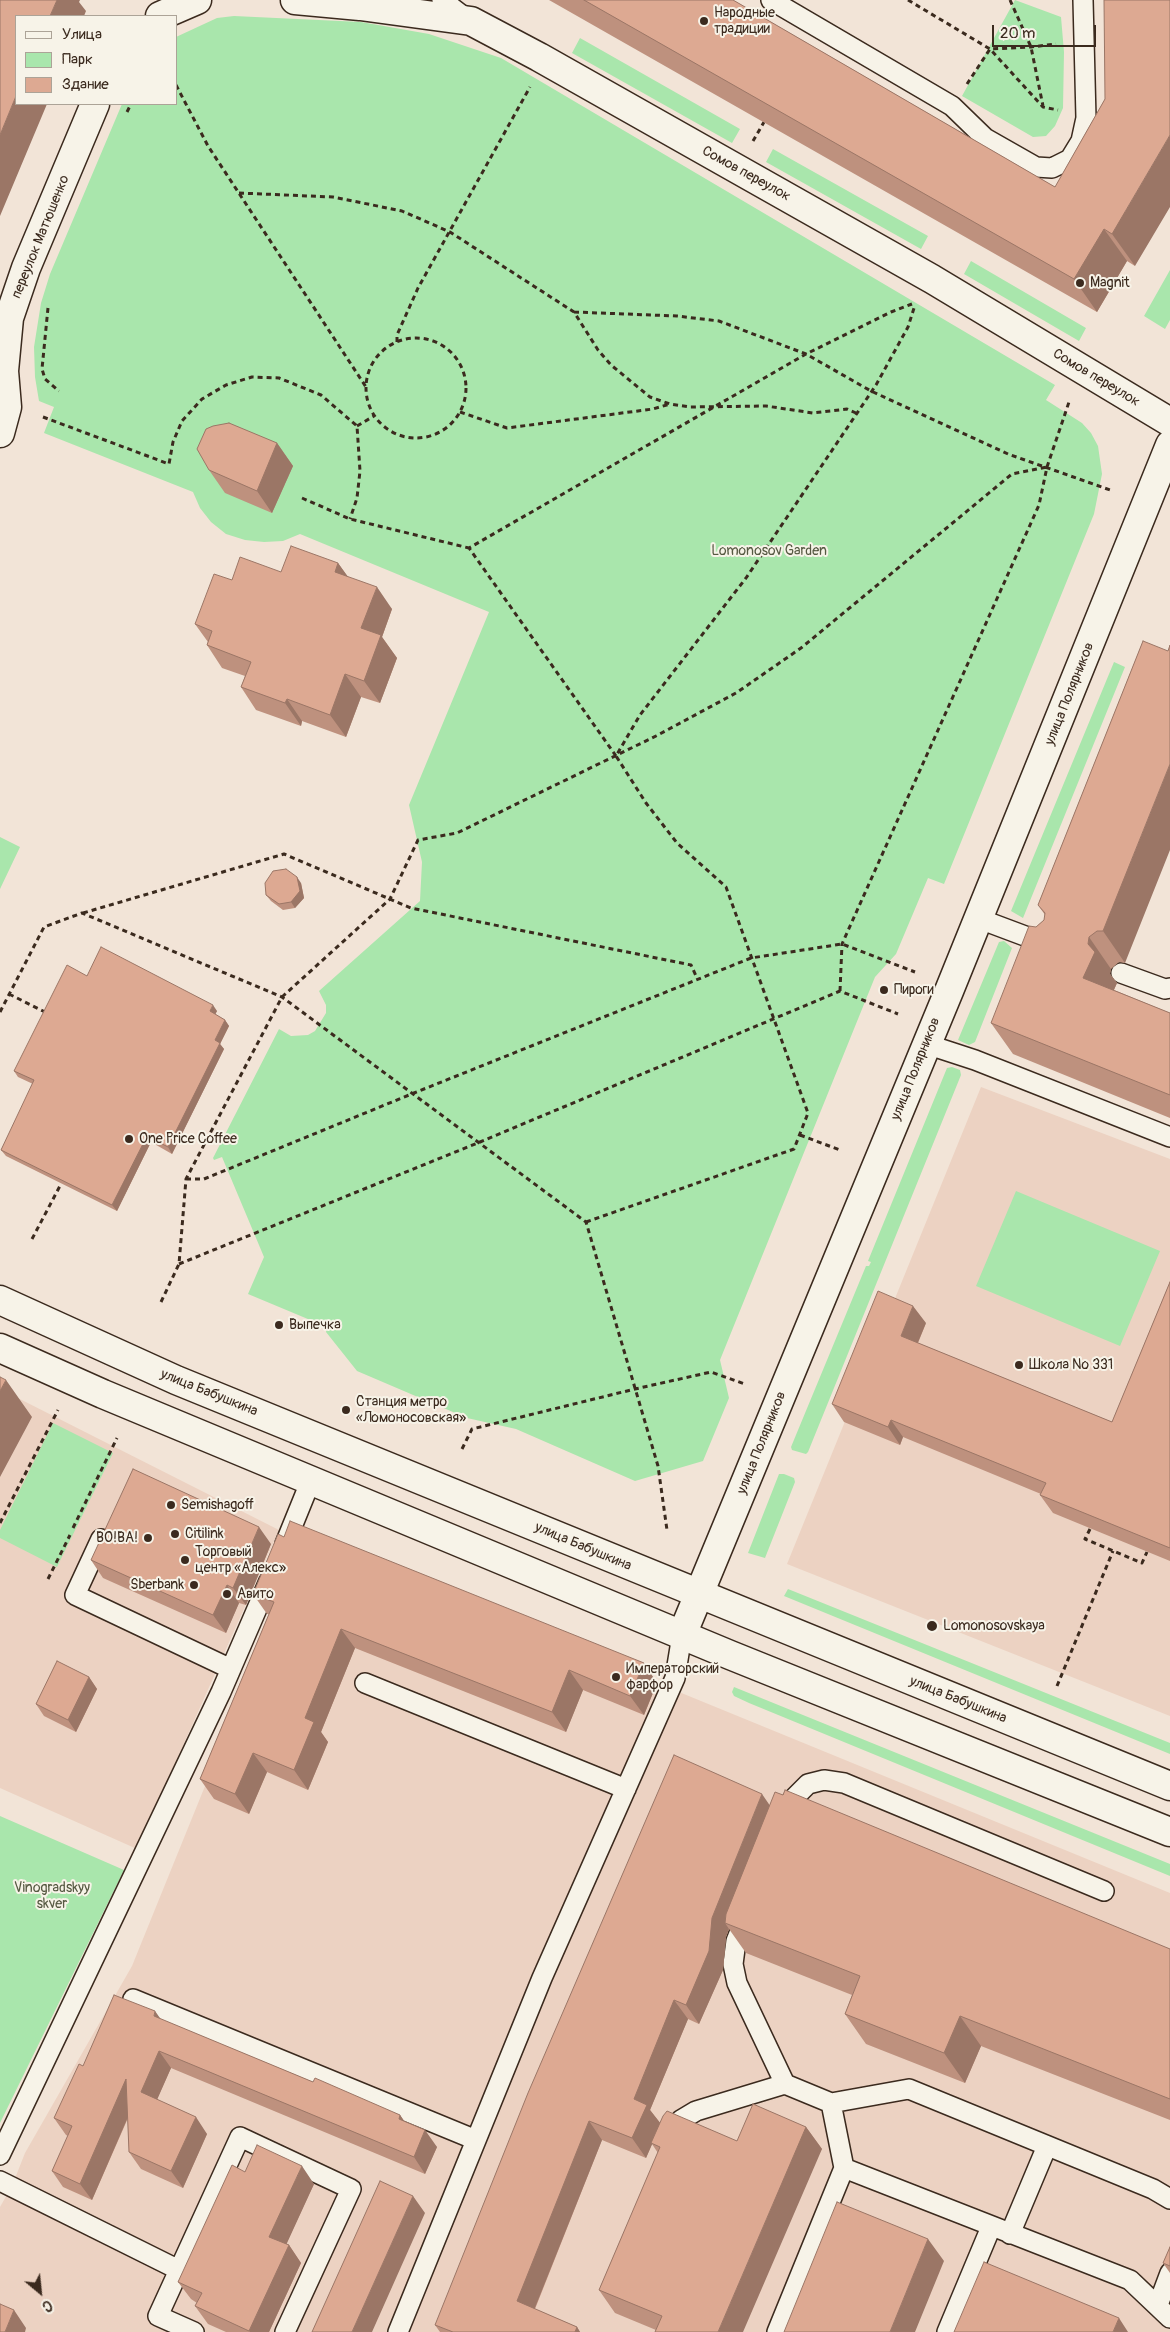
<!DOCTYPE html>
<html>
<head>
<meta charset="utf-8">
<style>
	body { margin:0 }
	#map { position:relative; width:1170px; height:2332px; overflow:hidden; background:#f2e4d7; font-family:Pangolin,sans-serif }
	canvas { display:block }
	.legend { position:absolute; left:15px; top:15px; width:162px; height:90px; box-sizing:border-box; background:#f7f3e8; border:1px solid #aca397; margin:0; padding:6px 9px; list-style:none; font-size:15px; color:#3b2a1e }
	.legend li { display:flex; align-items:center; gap:10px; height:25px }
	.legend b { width:25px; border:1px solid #aca397 }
	.north { position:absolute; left:15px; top:2267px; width:50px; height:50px; -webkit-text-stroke:4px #f7f3e8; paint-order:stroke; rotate:152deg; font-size:14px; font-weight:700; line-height:20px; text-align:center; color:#3b2a1e }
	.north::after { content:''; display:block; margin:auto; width:18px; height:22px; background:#3b2a1e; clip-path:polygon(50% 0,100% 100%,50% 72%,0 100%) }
	.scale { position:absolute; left:992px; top:25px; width:104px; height:22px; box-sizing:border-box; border:2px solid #3b2a1e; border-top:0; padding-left:6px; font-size:15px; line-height:18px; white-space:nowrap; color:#3b2a1e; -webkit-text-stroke:4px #f7f3e8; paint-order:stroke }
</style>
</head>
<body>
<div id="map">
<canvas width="1170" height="2332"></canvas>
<ul class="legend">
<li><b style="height:6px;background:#f7f3e8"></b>Улица</li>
<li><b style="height:14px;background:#a9e6ac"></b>Парк</li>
<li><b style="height:14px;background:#dda992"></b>Здание</li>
</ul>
<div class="north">С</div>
<div class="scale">20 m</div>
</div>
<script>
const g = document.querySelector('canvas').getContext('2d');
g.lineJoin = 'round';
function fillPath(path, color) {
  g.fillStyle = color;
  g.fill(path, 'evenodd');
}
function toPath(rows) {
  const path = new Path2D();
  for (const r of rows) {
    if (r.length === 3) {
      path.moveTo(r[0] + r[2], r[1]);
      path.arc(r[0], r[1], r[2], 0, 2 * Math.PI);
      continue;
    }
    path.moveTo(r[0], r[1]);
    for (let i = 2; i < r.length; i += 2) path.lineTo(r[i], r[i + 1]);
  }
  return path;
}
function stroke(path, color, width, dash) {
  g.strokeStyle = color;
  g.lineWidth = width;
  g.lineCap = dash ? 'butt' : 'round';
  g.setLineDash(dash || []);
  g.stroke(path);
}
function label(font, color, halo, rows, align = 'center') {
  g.font = font + ' Pangolin,sans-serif';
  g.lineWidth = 4;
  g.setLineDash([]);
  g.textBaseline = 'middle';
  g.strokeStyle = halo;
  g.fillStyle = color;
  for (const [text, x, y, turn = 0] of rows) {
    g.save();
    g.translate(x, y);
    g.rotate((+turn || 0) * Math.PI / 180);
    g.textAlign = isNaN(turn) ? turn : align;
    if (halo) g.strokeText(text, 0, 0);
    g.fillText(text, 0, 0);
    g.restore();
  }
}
fillPath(toPath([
	[981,1087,1170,1159,1170,1716,787,1564],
	[0,1389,279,1530,137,1849,0,1788],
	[274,1616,657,1683,1170,1893,1170,2332,0,2332,0,2207,12,2186,25,2153,132,1966]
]), '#ecd2c2');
fillPath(toPath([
	[1015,0,1061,17,1064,52,1063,108,1055,126,1046,136,1033,137,962,96],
	[234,16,361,22,429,34,501,58,1055,385,1046,400,1082,423,1091,433,1098,446,1102,474,1094,514,944,884,928,878,896,954,875,977,720,1360,729,1398,703,1461,635,1481,516,1429,467,1418,357,1371,326,1332,327,1327,248,1294,264,1257,222,1157,214,1160,213,1158,279,1029,291,1036,308,1035,315,1031,326,1013,326,1005,319,991,420,901,422,862,409,805,489,612,300,534,283,541,264,542,245,540,226,534,211,522,200,508,193,492,44,433,54,407,39,401,35,377,34,347,41,303,50,274,122,104,176,104,176,37,217,18],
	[580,38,740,129,732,143,572,53],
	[773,149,928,236,921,249,766,162],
	[971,261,1086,328,1079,341,964,274],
	[1170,270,1170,320,1165,329,1144,316],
	[1114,662,1125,667,1023,918,1011,911],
	[0,837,20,847,0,889],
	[1004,941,1012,948,975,1042,969,1045,958,1040,999,942],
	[952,1067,960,1070,961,1075,808,1452,806,1454,792,1450,791,1447,866,1266,869,1266,871,1262,868,1261,947,1068],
	[1016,1191,1160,1251,1120,1346,976,1286],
	[53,1423,113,1453,57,1567,0,1538,0,1530],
	[779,1474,784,1474,794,1478,795,1482,765,1558,748,1553],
	[788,1589,1170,1743,1170,1754,784,1596],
	[734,1687,1170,1864,1170,1876,749,1703,734,1696,732,1692],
	[0,1816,124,1870,0,2123]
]), '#a9e6ac');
const lane = toPath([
	[442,0,467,19],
	[771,0,952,106,985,138,1036,167,1052,168,1070,159,1081,141,1086,118,1083,0],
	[977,918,1049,945],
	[1121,973,1165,989,1170,988],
	[926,1044,975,1060,1170,1137],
	[101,1539,75,1595,231,1669],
	[285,1544,311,1480],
	[365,1683,626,1789],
	[786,1816,793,1799,808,1784,824,1780,844,1783,1104,1891],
	[746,1916,736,1941,733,1964,737,1983,785,2084],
	[133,1999,476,2140],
	[831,2103,909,2089,1153,2189,1170,2199],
	[667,2137,681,2120,696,2111,785,2084,831,2103,844,2168,1130,2280,1170,2318],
	[0,2155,221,1692,269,1581],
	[0,2181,179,2270],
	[1010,2234,1047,2146],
	[1158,2305,1170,2273],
	[194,2332,158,2316,240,2137,351,2189,285,2332],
	[398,2332,542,1978,675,1678,682,1635],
	[777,2332,844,2168],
	[947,2332,991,2227]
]);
const street = toPath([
	[295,0,360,6,471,21,539,57,932,279,1170,422],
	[160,16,197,0],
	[0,433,7,407,4,371,9,318,26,268,95,104],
	[682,1635,949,991,1170,445]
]);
const secondary = toPath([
	[0,1300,176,1380,1170,1786],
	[0,1348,103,1394,730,1655,1170,1832]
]);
stroke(lane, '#3b2a1e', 22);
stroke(street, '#3b2a1e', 31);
stroke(secondary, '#3b2a1e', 31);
stroke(toPath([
	[908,0,990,49,1043,107,1058,110],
	[1010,0,1031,47,1043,106],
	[967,84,990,49,1031,47,1056,44],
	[176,85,208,146,366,387],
	[127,112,131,104],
	[753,141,764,122],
	[239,193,333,197,402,211,450,232,574,312,598,350,611,365,650,397,670,404,690,407,766,406,813,413,847,409,856,413],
	[48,308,42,369,45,379,59,391],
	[574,312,677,316,719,321,806,354,871,391,1008,454,1113,491],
	[416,388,50],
	[397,342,397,335,418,288,530,87],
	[460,412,507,428,653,409,670,404],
	[43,417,169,464,173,442,182,421,202,399,226,385,252,377,279,378,321,395,357,426,360,471,357,498,350,519],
	[357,426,374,416],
	[302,498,350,519,469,548],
	[616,756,469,548,806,354,891,312,912,304],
	[83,913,284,854,411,908,691,965,697,978],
	[840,991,842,944,1039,505,1047,467,1069,402],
	[9,994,45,1012],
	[0,1012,44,927,82,913,282,997,586,1222,658,1466,667,1530],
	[800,1135,840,1150],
	[186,1179,204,1179,414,1093,751,958,842,944,915,972],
	[586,1222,794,1149,808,1113,726,887,677,843,646,803,616,756,640,715,746,578,876,385,908,327,915,305],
	[32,1239,61,1184],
	[179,1264,480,1142,840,991,898,1014],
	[161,1302,179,1264,186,1179,282,997,390,899,418,840,457,833,656,736,736,693,801,648,1012,474,1047,467],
	[462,1449,472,1429,635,1389,711,1372,745,1384],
	[0,1523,58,1410],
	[73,1528,117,1438],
	[1090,1529,1085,1539,1142,1563,1147,1552],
	[48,1579,70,1535],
	[1057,1686,1113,1551]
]), '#3b2a1e', 3, [5, 4]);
stroke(lane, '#f7f3e8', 19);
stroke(street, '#f7f3e8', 28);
stroke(secondary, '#f7f3e8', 28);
fillPath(toPath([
	[549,0,733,0,1055,187,1105,99,1135,266,1127,261,1097,312],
	[277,443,293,466,272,513,225,493,209,470],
	[338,563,347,576,392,609,382,637,397,658,380,703,361,697,346,737,302,721,301,726,256,710,241,687,245,676,222,668,207,645,208,642,195,624,232,580],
	[1143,641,1125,963,1119,962,1111,969,1110,974,1117,983,1114,990,1170,1013,1170,1118,1013,1054,991,1023,1036,927,1044,920,1045,915,1038,905],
	[301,883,304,898,295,908,283,910,271,901,266,895],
	[87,976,217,1011,215,1014,225,1020,229,1026,220,1044,224,1049,172,1154,151,1142,117,1211,6,1156,1,1150,33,1084,18,1077,14,1071],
	[1170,1282,1170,1561,1053,1513,1040,1495,1041,1494,903,1437,900,1445,844,1422,832,1404,926,1323,918,1343,1112,1422],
	[271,1544,246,1605,239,1603,226,1633,103,1578,91,1560],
	[253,1594,657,1683,644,1715,583,1690,566,1732,355,1648,321,1732,328,1742,308,1790,267,1772,249,1814,214,1799,200,1779,269,1614,267,1614],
	[89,1677,97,1689,76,1732,44,1716,36,1704],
	[770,1805,1170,1949,1170,2120,981,2046,965,2083,866,2044,845,2014,852,1995,746,1953,729,1929,726,1937,723,1970,699,2024,688,2019,650,2110,660,2123,737,2141,806,2127,822,2149,656,2330,615,2313,599,2290,658,2153,652,2144,646,2158,602,2140,535,2309,577,2327,580,2332,440,2332,435,2325],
	[160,2019,313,2082,400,2115,404,2121,437,2147,425,2174,171,2068,157,2099,207,2134,183,2188,141,2169,129,2152,128,2118,92,2200,63,2187,52,2171,68,2136,66,2135,54,2118,83,2066],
	[245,2172,314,2184,286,2244,289,2245,301,2263,269,2332,226,2332,208,2324,195,2306,197,2303,191,2299,178,2282],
	[1170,2247,1170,2273,1163,2263]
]), '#be917e');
fillPath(toPath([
	[57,0,80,0,79,2,86,11,84,16,50,16],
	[16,96,16,104,47,104,0,216,0,135],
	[1170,135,1170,207,1135,266,1112,234],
	[1104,229,1127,261,1097,312,1074,279],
	[277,443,293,466,272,513,257,491],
	[338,563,354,585,335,572],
	[377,587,392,609,382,637,397,658,380,703,364,681,361,628],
	[345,674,361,697,346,737,330,715],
	[287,699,302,721,301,726,285,703],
	[1170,764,1170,850,1125,963,1103,931],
	[297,877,301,883,304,898,295,908,291,902],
	[1089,937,1111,969,1110,974,1117,983,1105,1009,1083,978],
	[213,1005,217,1011,214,1017,210,1011],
	[225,1020,229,1026,220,1044,224,1049,172,1154,168,1147,215,1040],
	[147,1136,151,1142,117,1211,112,1205],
	[913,1306,926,1323,913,1354,901,1336],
	[6,1380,32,1417,0,1477,0,1391],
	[891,1420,903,1437,900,1445,888,1427],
	[259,1527,271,1544,246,1605,233,1588],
	[227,1585,239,1603,226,1633,213,1615],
	[341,1629,355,1648,321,1732,328,1742,308,1790,294,1770,305,1718],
	[644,1663,657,1683,644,1715,630,1696],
	[569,1670,583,1690,566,1732,552,1712],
	[89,1677,97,1689,76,1732,68,1720],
	[253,1753,267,1772,249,1814,235,1794],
	[762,1794,775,1813,725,1923,729,1929,726,1937,723,1970,699,2024,686,2005,712,1918],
	[674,2000,688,2019,650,2110,661,2124,646,2158,632,2138,634,2099],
	[155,2011,167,2028,154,2016],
	[960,2016,981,2046,965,2083,944,2053],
	[159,2051,171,2068,153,2109,141,2092],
	[126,2079,137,2096,92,2200,80,2184],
	[400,2115,412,2132,399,2119],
	[196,2117,207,2134,183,2188,171,2171],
	[589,2121,602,2140,530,2320,517,2301],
	[806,2127,822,2149,743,2332,718,2332],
	[425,2130,437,2147,425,2174,414,2157],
	[302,2166,314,2184,282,2254,269,2237],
	[413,2196,425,2213,372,2332,352,2332],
	[928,2239,944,2261,915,2332,890,2332],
	[289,2245,301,2263,269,2332,250,2332,249,2331],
	[14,2310,26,2328,25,2332,5,2332],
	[1119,2318,1128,2332,1113,2332],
	[577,2327,580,2332,575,2332]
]), '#9b7666');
const building = toPath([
	[0,0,57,0,50,16,16,16,16,96,0,135,0,0],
	[584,0,733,0,1055,187,1105,99,1104,0,1170,0,1170,135,1112,234,1104,229,1074,279,584,0],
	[229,423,277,443,257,491,209,470,197,449,206,429,213,426,229,423],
	[291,546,338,563,335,572,377,587,361,628,381,635,364,681,345,674,330,715,287,699,285,703,241,687,251,662,207,645,212,631,195,624,214,574,232,580,240,557,281,572,291,546],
	[1143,641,1168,651,1170,645,1170,764,1103,931,1097,931,1089,937,1088,944,1095,952,1083,978,1170,1013,1170,1095,991,1023,1029,926,1036,927,1044,920,1045,913,1038,905,1143,641],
	[286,869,297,877,300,891,291,902,279,904,266,895,265,883,273,871,286,869],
	[101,947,213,1005,210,1011,225,1020,215,1040,220,1043,168,1147,147,1136,112,1205,1,1150,34,1080,14,1071,67,965,87,976,101,947],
	[1170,1282,1170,1548,1040,1495,1046,1483,891,1420,888,1427,832,1404,878,1291,913,1306,901,1336,1112,1422,1170,1282],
	[0,1377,6,1380,0,1391,0,1377],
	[133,1469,259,1527,233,1588,227,1585,213,1615,91,1560,133,1469],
	[290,1521,644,1663,630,1696,569,1670,552,1712,341,1629,305,1718,314,1722,294,1770,253,1753,235,1794,200,1779,274,1602,253,1594,278,1534,284,1537,290,1521],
	[57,1661,89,1677,68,1720,36,1704,57,1661],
	[674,1755,762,1794,712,1918,709,1951,686,2005,674,2000,634,2099,647,2105,632,2138,589,2121,517,2301,577,2327,575,2332,453,2332,435,2325,528,2093,674,1755],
	[785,1790,1170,1949,1170,2099,960,2016,944,2053,845,2014,860,1976,725,1923,726,1914,775,1792,783,1795,785,1790],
	[114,1995,155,2011,154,2016,313,2082,315,2078,400,2115,399,2119,425,2130,414,2157,159,2051,141,2092,196,2117,171,2171,129,2152,126,2079,80,2184,52,2171,72,2126,54,2118,79,2064,83,2066,114,1995],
	[753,2104,806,2127,718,2332,655,2332,662,2316,599,2290,660,2147,651,2143,663,2116,667,2111,737,2141,753,2104],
	[257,2145,302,2166,269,2237,289,2245,249,2331,195,2306,202,2293,178,2282,232,2165,245,2172,257,2145],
	[380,2181,413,2196,352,2332,312,2332,380,2181],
	[837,2202,928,2239,890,2332,784,2332,837,2202],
	[1170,2247,1170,2266,1163,2263,1170,2247],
	[984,2262,1119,2318,1113,2332,954,2332,984,2262],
	[0,2304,14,2310,5,2332,0,2332,0,2304]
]);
fillPath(building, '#dda992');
stroke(building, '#9b7666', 1);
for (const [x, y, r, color] of [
	[704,21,5,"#3b2a1e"],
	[1080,283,5,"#3b2a1e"],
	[884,990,5,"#3b2a1e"],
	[129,1139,5,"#3b2a1e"],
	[279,1325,5,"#3b2a1e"],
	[1019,1365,5,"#3b2a1e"],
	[346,1410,5,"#3b2a1e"],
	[171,1505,5,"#3b2a1e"],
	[175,1534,5,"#3b2a1e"],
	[148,1538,5,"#3b2a1e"],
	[185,1560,5,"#3b2a1e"],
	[194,1585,5,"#3b2a1e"],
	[227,1594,5,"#3b2a1e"],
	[932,1626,6,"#3b2a1e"],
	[616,1677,5,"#3b2a1e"]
]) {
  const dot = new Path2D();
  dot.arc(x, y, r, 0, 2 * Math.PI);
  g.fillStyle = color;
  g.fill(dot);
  stroke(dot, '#f7f3e8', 2);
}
label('14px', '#3b2a1e', '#f7f3e8', [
	["Народные",714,13],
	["традиции",714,29],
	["Magnit",1090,283],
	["Пироги",894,990],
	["One Price Coffee",139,1139],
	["Выпечка",289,1325],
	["Школа № 331",1029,1365],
	["Станция метро",356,1402],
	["«Ломоносовская»",356,1418],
	["Semishagoff",181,1505],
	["Citilink",185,1534],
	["ВО!ВА!",138,1538,"right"],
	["Торговый",195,1552],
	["центр «Алекс»",195,1568],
	["Sberbank",184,1585,"right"],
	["Авито",237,1594],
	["Lomonosovskaya",943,1626],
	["Императорский",626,1669],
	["фарфор",626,1685]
], 'left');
label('14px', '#3b2a1e', '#f7f3e8', [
	["Сомов переулок",746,174,29],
	["переулок Матюшенко",41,237,-68],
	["Сомов переулок",1096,378,31],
	["улица Полярников",1070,694,-68],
	["улица Полярников",916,1069,-68],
	["улица Бабушкина",209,1393,22],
	["улица Полярников",762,1443,-68],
	["улица Бабушкина",583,1547,23],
	["улица Бабушкина",958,1700,22]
]);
label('14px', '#565942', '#f7f3e8', [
	["Lomonosov Garden",769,551],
	["Vinogradskyy",52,1888],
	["skver",52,1904]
]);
</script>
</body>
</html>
